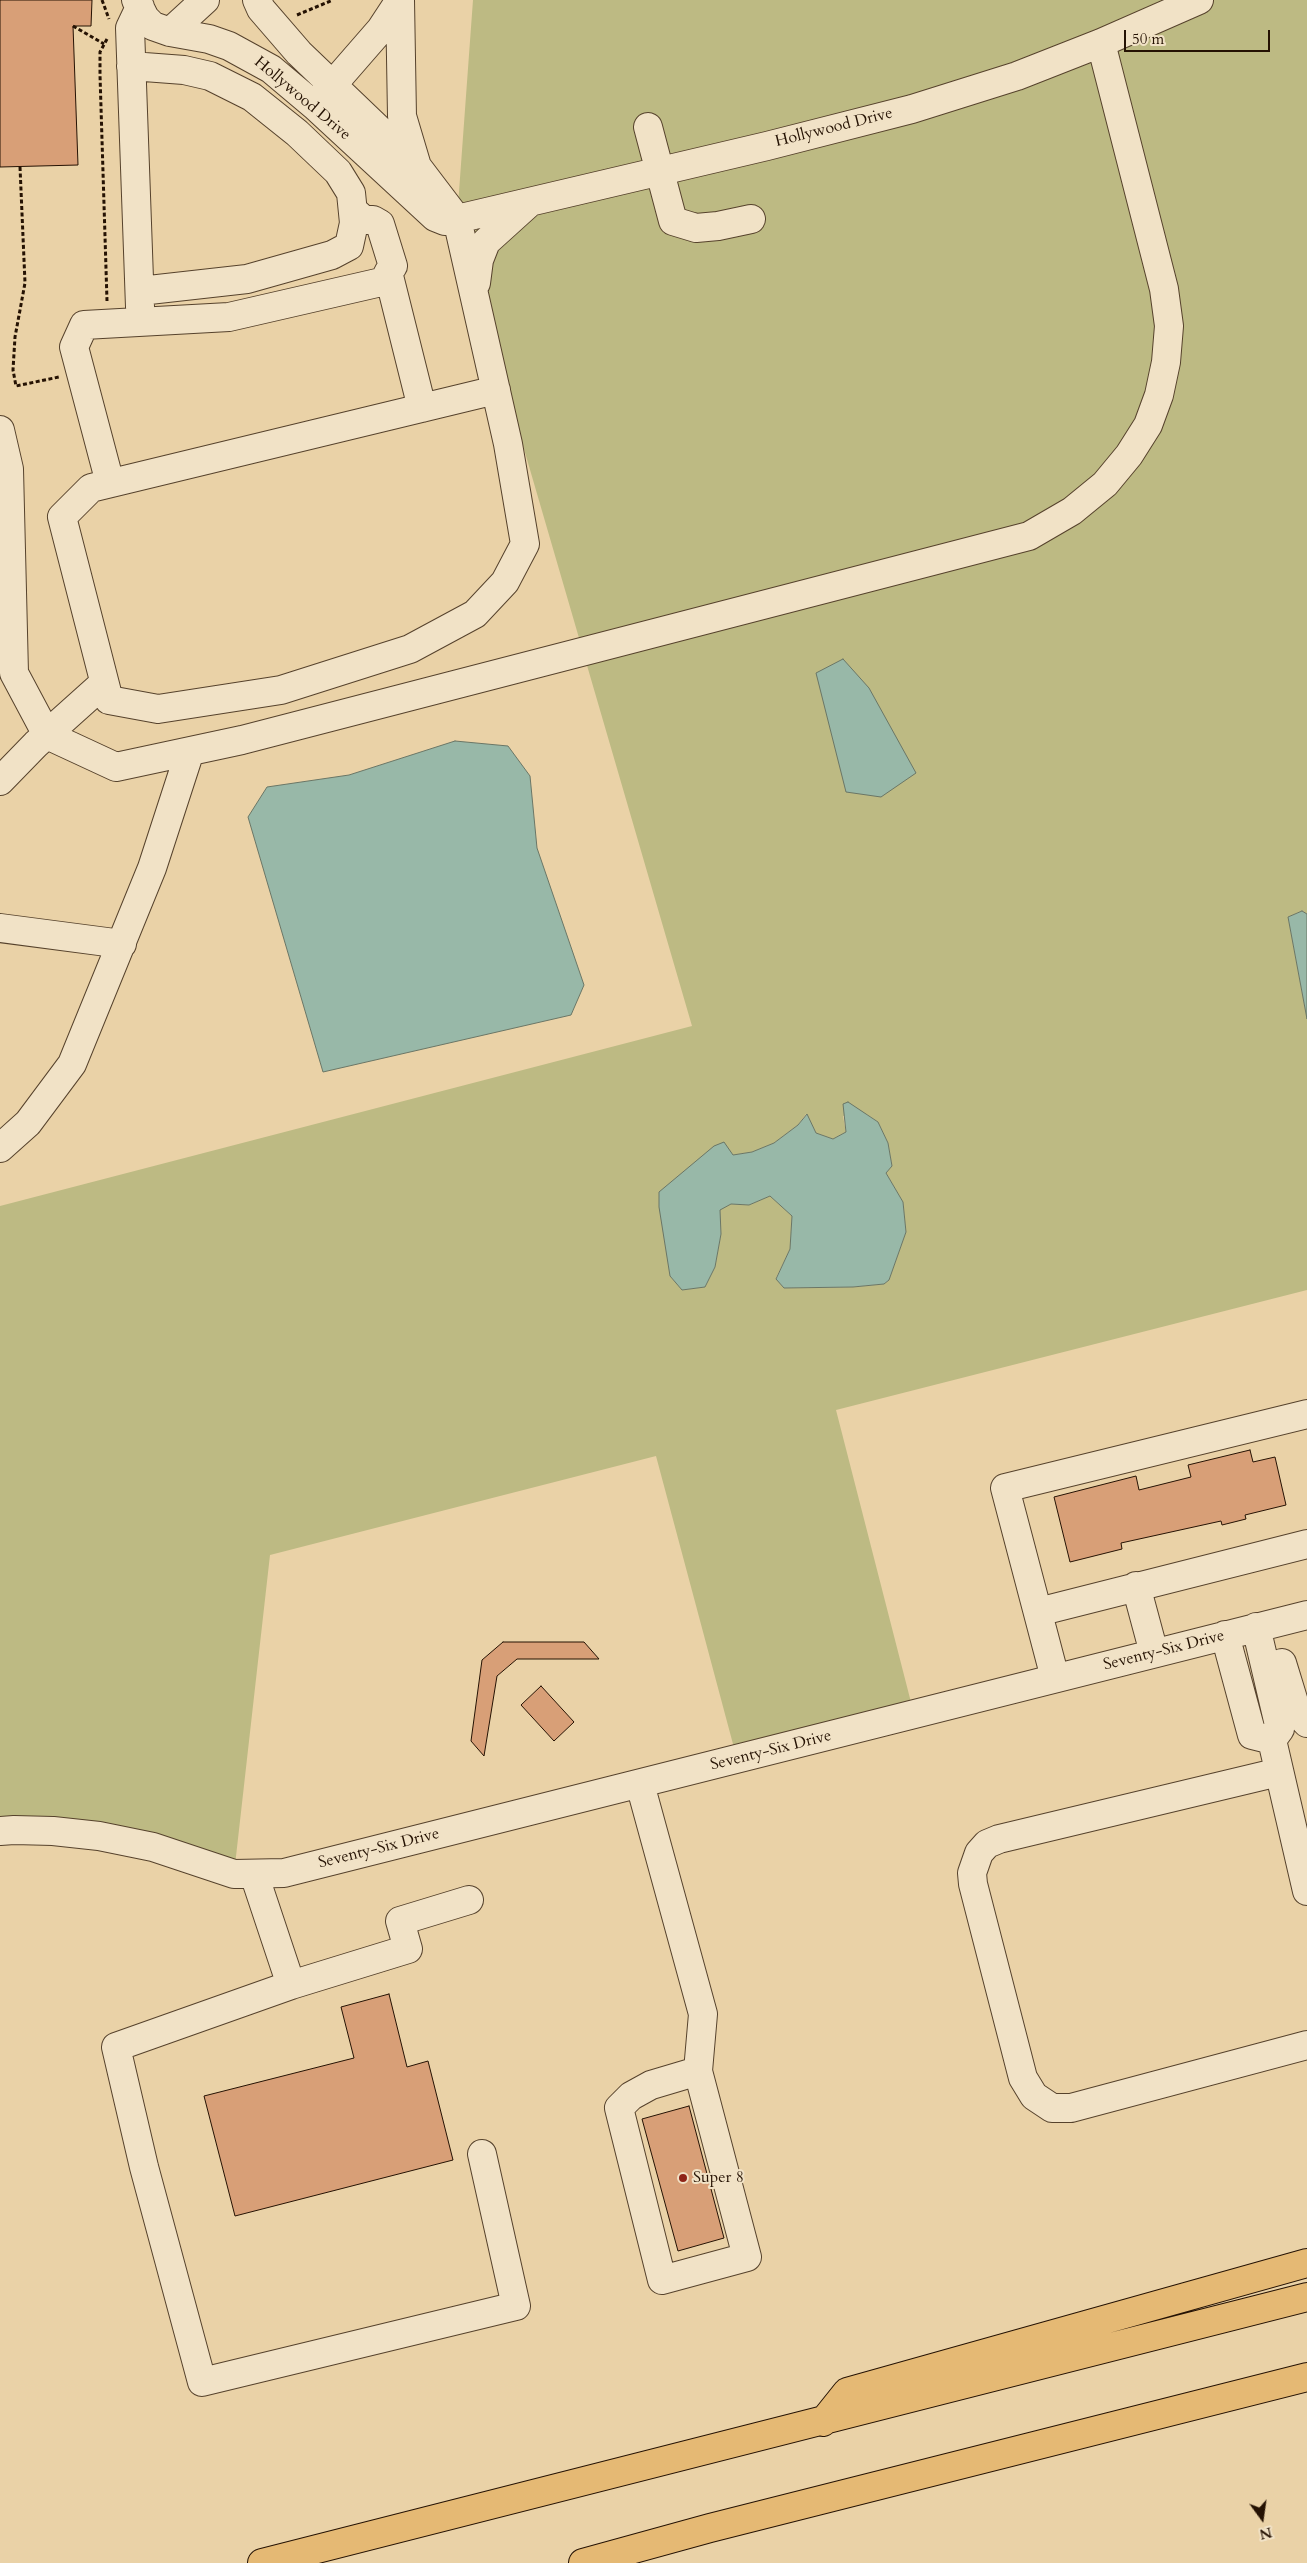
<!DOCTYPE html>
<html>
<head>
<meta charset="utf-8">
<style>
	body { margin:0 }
	#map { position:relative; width:1307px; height:2563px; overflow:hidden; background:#ead2a7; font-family:Cardo,serif }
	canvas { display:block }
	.north { position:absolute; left:1237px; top:2493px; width:50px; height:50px; -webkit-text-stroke:4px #f1e2c6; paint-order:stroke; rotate:166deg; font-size:14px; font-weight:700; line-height:20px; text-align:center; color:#251203 }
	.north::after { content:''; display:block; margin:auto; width:18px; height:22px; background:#251203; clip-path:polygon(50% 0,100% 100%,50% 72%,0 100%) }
	.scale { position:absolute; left:1124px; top:30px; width:146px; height:22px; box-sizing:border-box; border:2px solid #251203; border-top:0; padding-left:6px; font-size:15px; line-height:18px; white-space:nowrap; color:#251203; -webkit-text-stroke:4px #f1e2c6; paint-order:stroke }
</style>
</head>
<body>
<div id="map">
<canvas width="1307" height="2563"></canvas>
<div class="north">N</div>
<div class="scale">50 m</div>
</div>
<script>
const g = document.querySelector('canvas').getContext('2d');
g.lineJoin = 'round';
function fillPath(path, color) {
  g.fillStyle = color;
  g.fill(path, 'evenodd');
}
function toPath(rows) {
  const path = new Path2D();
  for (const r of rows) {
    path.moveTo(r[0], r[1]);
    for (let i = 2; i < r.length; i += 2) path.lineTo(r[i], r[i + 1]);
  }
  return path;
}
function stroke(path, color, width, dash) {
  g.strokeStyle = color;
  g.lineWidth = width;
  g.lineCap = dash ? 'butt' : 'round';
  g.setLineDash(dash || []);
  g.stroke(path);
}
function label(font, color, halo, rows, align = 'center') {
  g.font = font + ' Cardo,serif';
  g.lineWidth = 4;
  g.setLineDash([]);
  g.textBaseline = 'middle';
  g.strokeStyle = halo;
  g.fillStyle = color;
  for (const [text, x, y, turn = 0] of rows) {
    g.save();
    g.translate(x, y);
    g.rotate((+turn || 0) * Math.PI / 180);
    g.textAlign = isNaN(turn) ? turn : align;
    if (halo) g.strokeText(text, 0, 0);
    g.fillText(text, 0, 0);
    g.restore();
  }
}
fillPath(toPath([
	[473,0,1307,0,1307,914,1302,911,1288,917,1307,1019,1307,1290,836,1410,914,1714,737,1759,656,1456,270,1555,234,1874,0,1831,0,1206,692,1026,457,219],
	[806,1114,816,1133,833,1139,846,1132,843,1116,866,1114,878,1122,888,1143,892,1166,886,1173,903,1202,906,1232,889,1280,884,1284,853,1287,784,1288,776,1278,790,1249,792,1216,770,1196,749,1205,731,1204,719,1210,721,1234,715,1267,705,1287,682,1290,670,1276,667,1245,733,1155,752,1152,774,1143,798,1125]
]), '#bdba83');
const water = toPath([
	[843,659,869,688,916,773,881,797,846,792,816,673,843,659],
	[455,741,508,746,530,776,537,848,584,985,571,1015,323,1072,248,817,267,787,349,775,455,741],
	[1302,911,1307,914,1307,1019,1288,917,1302,911],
	[848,1102,878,1122,888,1143,892,1166,886,1173,903,1202,906,1232,889,1280,884,1284,853,1287,784,1288,776,1279,790,1249,792,1216,770,1196,749,1205,731,1204,720,1210,721,1234,715,1267,705,1287,682,1290,670,1276,659,1207,659,1192,714,1146,724,1142,733,1155,752,1152,774,1143,798,1125,807,1114,816,1133,833,1139,846,1132,843,1104,848,1102]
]);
fillPath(water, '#98b8a8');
stroke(water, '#6a7666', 1);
const building = toPath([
	[0,0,92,0,91,26,73,26,78,165,0,167,0,0],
	[1250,1450,1253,1462,1275,1457,1286,1505,1245,1515,1246,1519,1222,1525,1221,1521,1121,1543,1122,1549,1070,1562,1054,1497,1136,1476,1139,1490,1191,1477,1188,1465,1250,1450],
	[503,1642,584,1642,599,1659,517,1659,497,1676,484,1756,471,1741,482,1660,503,1642],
	[541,1686,574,1722,554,1741,521,1705,541,1686],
	[389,1994,407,2067,428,2061,453,2160,235,2216,204,2096,354,2058,341,2007,389,1994],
	[689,2106,724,2238,678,2251,642,2119,689,2106]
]);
fillPath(building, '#d89f77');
stroke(building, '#251203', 1);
const minor = toPath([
	[136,0,145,18,153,26,170,32,209,39,229,46,271,69,315,106,435,217,445,221,457,219,416,165,299,53,261,9,257,0],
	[400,0,402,116,416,163],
	[170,32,205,0],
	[131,66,184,70,210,76,252,97,297,133,338,172,351,193,354,223,349,246,332,255,247,279,140,291],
	[321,98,381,29,400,0],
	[648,127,673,221,696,228,718,226,751,219],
	[353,210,364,220,373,220,380,224,393,266,388,273],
	[476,283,479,260,486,242,528,204],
	[140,307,130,28,140,7],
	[496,390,91,488,62,517,109,700,158,709,281,690,410,649,475,614,505,582,525,544,508,444,457,219,767,146,912,109,1017,76,1101,43,1199,0],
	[0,430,9,469,14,673,47,735,116,767,242,740,1029,536,1072,511,1105,484,1129,455,1148,425,1159,395,1166,362,1169,326,1164,289,1101,43],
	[110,483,74,347,84,325,229,317,390,280,422,408],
	[0,781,36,744,104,683],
	[0,928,122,944],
	[0,1148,28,1123,72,1064,152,868,190,751],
	[1136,1586,1154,1653],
	[1038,1612,1307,1544],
	[1256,1627,1280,1729,1272,1740],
	[1225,1635,1252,1735,1272,1740],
	[1282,1663,1297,1712,1307,1723],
	[1055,1678,1005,1488,1307,1414],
	[1272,1740,1307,1891],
	[1279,1772,999,1839,987,1844,979,1853,972,1873,973,1884,1023,2078,1034,2096,1052,2108,1071,2108,1307,2045],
	[640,1784,703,2014,698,2071,747,2257,662,2280,619,2108,631,2096,651,2085,698,2071],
	[0,1831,14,1830,53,1831,99,1836,153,1847,234,1874,284,1873,1307,1615],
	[254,1874,291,1985,116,2047,144,2167,202,2382,516,2306,482,2154],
	[291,1985,408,1949,400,1921,469,1900]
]);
const highway = toPath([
	[823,2422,847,2392,1307,2263],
	[262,2563,1307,2297],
	[583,2563,710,2528,1307,2377]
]);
stroke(minor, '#56422c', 30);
stroke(highway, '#251203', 30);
stroke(toPath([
	[102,0,109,19],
	[297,15,333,0],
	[73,26,104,44],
	[107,39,100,52,100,75,107,301],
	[20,167,25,283,15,337,13,370,16,386,59,377]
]), '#251203', 3, [4, 2.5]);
stroke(minor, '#f1e2c6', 28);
stroke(highway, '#e5b974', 28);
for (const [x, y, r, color] of [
	[683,2178,5,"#8f2418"]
]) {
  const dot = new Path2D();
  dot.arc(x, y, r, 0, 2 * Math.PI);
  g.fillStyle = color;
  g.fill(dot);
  stroke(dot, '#f1e2c6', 2);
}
label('16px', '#251203', '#f1e2c6', [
	["Hollywood Drive",302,99,40],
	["Hollywood Drive",834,128,-14],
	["Seventy-Six Drive",1164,1651,-14],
	["Seventy-Six Drive",771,1751,-14],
	["Seventy-Six Drive",379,1849,-14]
]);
label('16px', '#251203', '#f1e2c6', [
	["Super 8",693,2178]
], 'left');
</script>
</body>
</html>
